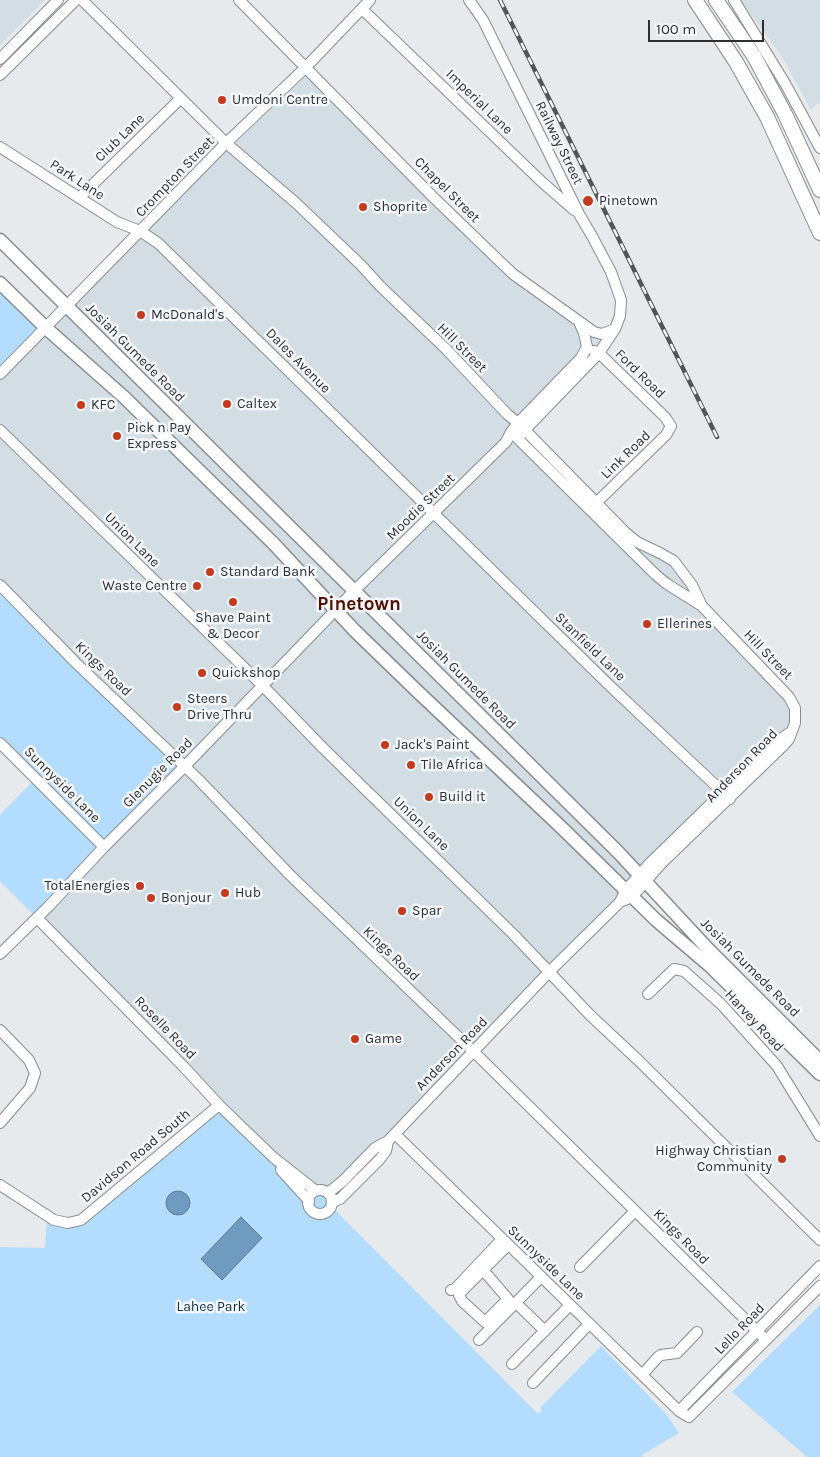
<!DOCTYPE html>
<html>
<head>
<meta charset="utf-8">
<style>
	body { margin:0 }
	#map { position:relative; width:820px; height:1457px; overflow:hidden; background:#e7eaed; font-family:Karla,sans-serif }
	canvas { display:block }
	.scale { position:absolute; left:648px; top:20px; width:116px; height:22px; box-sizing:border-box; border:2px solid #2e3030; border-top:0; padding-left:6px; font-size:15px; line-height:18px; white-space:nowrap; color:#2e3030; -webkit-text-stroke:4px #f4f7fa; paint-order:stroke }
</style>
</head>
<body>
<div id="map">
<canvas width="820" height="1457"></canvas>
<div class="scale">100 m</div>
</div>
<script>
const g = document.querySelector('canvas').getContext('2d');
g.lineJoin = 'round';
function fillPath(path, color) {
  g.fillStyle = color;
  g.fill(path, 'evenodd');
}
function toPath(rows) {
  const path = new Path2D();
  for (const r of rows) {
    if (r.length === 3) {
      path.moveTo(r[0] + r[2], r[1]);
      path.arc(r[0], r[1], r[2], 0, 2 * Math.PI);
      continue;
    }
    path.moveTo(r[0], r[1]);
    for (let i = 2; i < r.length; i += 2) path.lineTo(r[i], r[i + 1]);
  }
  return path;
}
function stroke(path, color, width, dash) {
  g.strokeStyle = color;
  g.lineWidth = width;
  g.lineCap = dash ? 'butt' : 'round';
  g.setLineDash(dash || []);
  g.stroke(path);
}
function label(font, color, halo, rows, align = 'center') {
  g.font = font + ' Karla,sans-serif';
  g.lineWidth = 5;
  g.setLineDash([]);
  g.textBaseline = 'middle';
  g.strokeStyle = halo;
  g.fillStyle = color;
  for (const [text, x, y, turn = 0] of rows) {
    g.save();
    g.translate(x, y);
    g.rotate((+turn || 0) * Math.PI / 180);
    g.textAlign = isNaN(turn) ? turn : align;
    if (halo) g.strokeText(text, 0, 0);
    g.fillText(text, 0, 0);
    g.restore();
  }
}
fillPath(toPath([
	[0,0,45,0,0,45],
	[740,0,820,0,820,101,811,110,781,55],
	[306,68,513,274,594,332,615,329,525,430,637,542,660,553,789,697,795,723,625,891,387,1141,328,1193,312,1194,219,1105,37,918,79,875,0,586,0,375]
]), '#d3dde4');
fillPath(toPath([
	[0,283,46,328,0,375],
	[0,586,185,767,37,918,0,881,0,815,36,778,0,743],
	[219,1105,311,1194,319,1190,324,1190,328,1193,332,1200,332,1205,339,1214,538,1414,542,1411,540,1408,601,1346,667,1415,679,1433,642,1455,643,1457,0,1457,0,1247,45,1248,47,1216,81,1219],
	[820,1305,820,1457,807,1457,732,1392]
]), '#b3dcfe');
const water = toPath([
	[178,1203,12],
	[241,1217,262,1238,222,1280,201,1259,241,1217]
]);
fillPath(water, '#6e9bbf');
stroke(water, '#5b7b94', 1);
const minor = toPath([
	[82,0,226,143,296,203,361,265,380,286,446,349,507,414,518,423,626,533,637,542,660,553,674,561,692,585,702,606],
	[239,0,433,197,513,274,594,332,602,334,615,329],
	[469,0,483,20,579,214,592,236,611,272,621,300,620,316,615,329,599,353,520,435],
	[734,0,786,85,820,148],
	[362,9,543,183,574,210],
	[0,59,58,0],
	[0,75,76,0],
	[0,147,117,222,140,231,158,243,610,686,730,799],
	[79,198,180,99],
	[594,351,599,353,665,417,671,426,666,435,597,502],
	[0,374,226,143,306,67,370,0],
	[0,430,263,686,323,748,514,935,590,1015,638,1060,820,1240],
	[511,432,656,575,667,584,702,606,789,697,795,708,795,723,789,739,783,746,661,864,632,897,620,902],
	[0,585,76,663,198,779,290,875,473,1051,766,1340],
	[0,743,104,847],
	[37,918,184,1067,219,1105,274,1158,316,1191],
	[0,954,49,906,104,847,185,766,354,591,506,442,511,432,518,423,581,358,587,347,584,333,579,322],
	[648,994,674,969,684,971,721,1004,777,1066,820,1136],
	[0,1030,29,1060,35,1073,30,1088,0,1123],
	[395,1134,679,1411,689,1417,820,1286],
	[281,1170,309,1201],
	[0,1185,54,1220,68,1223,81,1220,219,1105],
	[320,1202,12],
	[328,1193,343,1181,375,1148,388,1141,550,971,620,902,625,891,649,864,770,746,791,732],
	[332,1202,340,1199,380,1159,386,1151,388,1141],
	[580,1267,635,1211],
	[483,1270,508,1299,485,1322,462,1301,459,1295,460,1293,508,1245],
	[451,1290,455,1289,502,1239],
	[516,1303,545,1331],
	[479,1340,541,1277],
	[512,1364,570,1305],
	[642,1375,658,1357,661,1355,677,1353,697,1332],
	[533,1383,589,1324],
	[679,1411,820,1266]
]);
const major = toPath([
	[0,240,618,852,708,949,820,1061],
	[0,283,46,328,125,398,274,544,355,631,416,690,562,828,656,920,710,966,820,1074]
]);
const highway = toPath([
	[695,0,736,62,767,117,820,233],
	[716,0,754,56,785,114,820,190]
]);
stroke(minor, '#898c8e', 12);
stroke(major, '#898c8e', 15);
stroke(highway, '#898c8e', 16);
stroke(minor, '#fff', 10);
stroke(major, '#fff', 12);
stroke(highway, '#fff', 14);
const rail = toPath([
	[500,0,717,437]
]);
stroke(rail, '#525455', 4.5);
stroke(rail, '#f4f7fa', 2.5, [8]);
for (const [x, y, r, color] of [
	[222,100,5,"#c43a1e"],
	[588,201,6,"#c43a1e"],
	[363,207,5,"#c43a1e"],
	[141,315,5,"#c43a1e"],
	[227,404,5,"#c43a1e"],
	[81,405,5,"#c43a1e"],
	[117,436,5,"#c43a1e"],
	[210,572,5,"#c43a1e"],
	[197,586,5,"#c43a1e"],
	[233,602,5,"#c43a1e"],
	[647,624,5,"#c43a1e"],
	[202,673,5,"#c43a1e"],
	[177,707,5,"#c43a1e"],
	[385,745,5,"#c43a1e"],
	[411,765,5,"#c43a1e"],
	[429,797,5,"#c43a1e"],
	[140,886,5,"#c43a1e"],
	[225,893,5,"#c43a1e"],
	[151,898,5,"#c43a1e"],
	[402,911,5,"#c43a1e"],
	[355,1039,5,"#c43a1e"],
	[782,1159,5,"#c43a1e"]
]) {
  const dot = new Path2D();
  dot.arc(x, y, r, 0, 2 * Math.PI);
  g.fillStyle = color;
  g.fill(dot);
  stroke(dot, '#f4f7fa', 2);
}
label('14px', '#2e3030', '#f4f7fa', [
	["Umdoni Centre",232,100],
	["Pinetown",599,201],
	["Shoprite",373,207],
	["McDonald's",151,315],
	["Caltex",237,404],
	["KFC",91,405],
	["Pick n Pay",127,428],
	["Express",127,444],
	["Standard Bank",220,572],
	["Waste Centre",187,586,"right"],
	["Shave Paint",233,618,"center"],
	["& Decor",233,634,"center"],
	["Ellerines",657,624],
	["Quickshop",212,673],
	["Steers",187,699],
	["Drive Thru",187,715],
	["Jack's Paint",395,745],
	["Tile Africa",421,765],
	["Build it",439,797],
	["TotalEnergies",130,886,"right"],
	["Hub",235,893],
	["Bonjour",161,898],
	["Spar",412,911],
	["Game",365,1039],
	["Highway Christian",772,1151,"right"],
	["Community",772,1167,"right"]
], 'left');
label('14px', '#2e3030', '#f4f7fa', [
	["Imperial Lane",479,102,44],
	["Club Lane",120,138,-44],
	["Railway Street",559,143,64],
	["Crompton Street",175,177,-46],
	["Park Lane",77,180,33],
	["Chapel Street",447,190,45],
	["Hill Street",462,348,45],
	["Josiah Gumede Road",135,353,45],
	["Dales Avenue",298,361,45],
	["Ford Road",640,374,44],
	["Link Road",626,455,-44],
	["Moodie Street",421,507,-44],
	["Union Lane",132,540,45],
	["Stanfield Lane",590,647,44],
	["Hill Street",768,655,46],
	["Kings Road",103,669,44],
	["Josiah Gumede Road",466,680,45],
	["Anderson Road",742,766,-46],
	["Glenugie Road",158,773,-45],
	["Sunnyside Lane",62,785,45],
	["Union Lane",421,824,44],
	["Kings Road",391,954,44],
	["Josiah Gumede Road",750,968,45],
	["Harvey Road",754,1021,47],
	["Roselle Road",165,1028,46],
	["Anderson Road",452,1054,-46],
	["Davidson Road South",136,1156,-40],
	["Kings Road",681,1237,45],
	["Sunnyside Lane",546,1263,44],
	["Lello Road",740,1329,-46]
]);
label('14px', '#0d314a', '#f4f7fa', [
	["Lahee Park",211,1307]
]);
label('bold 19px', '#520f03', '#f4f7fa', [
	["Pinetown",359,605]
]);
</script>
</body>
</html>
